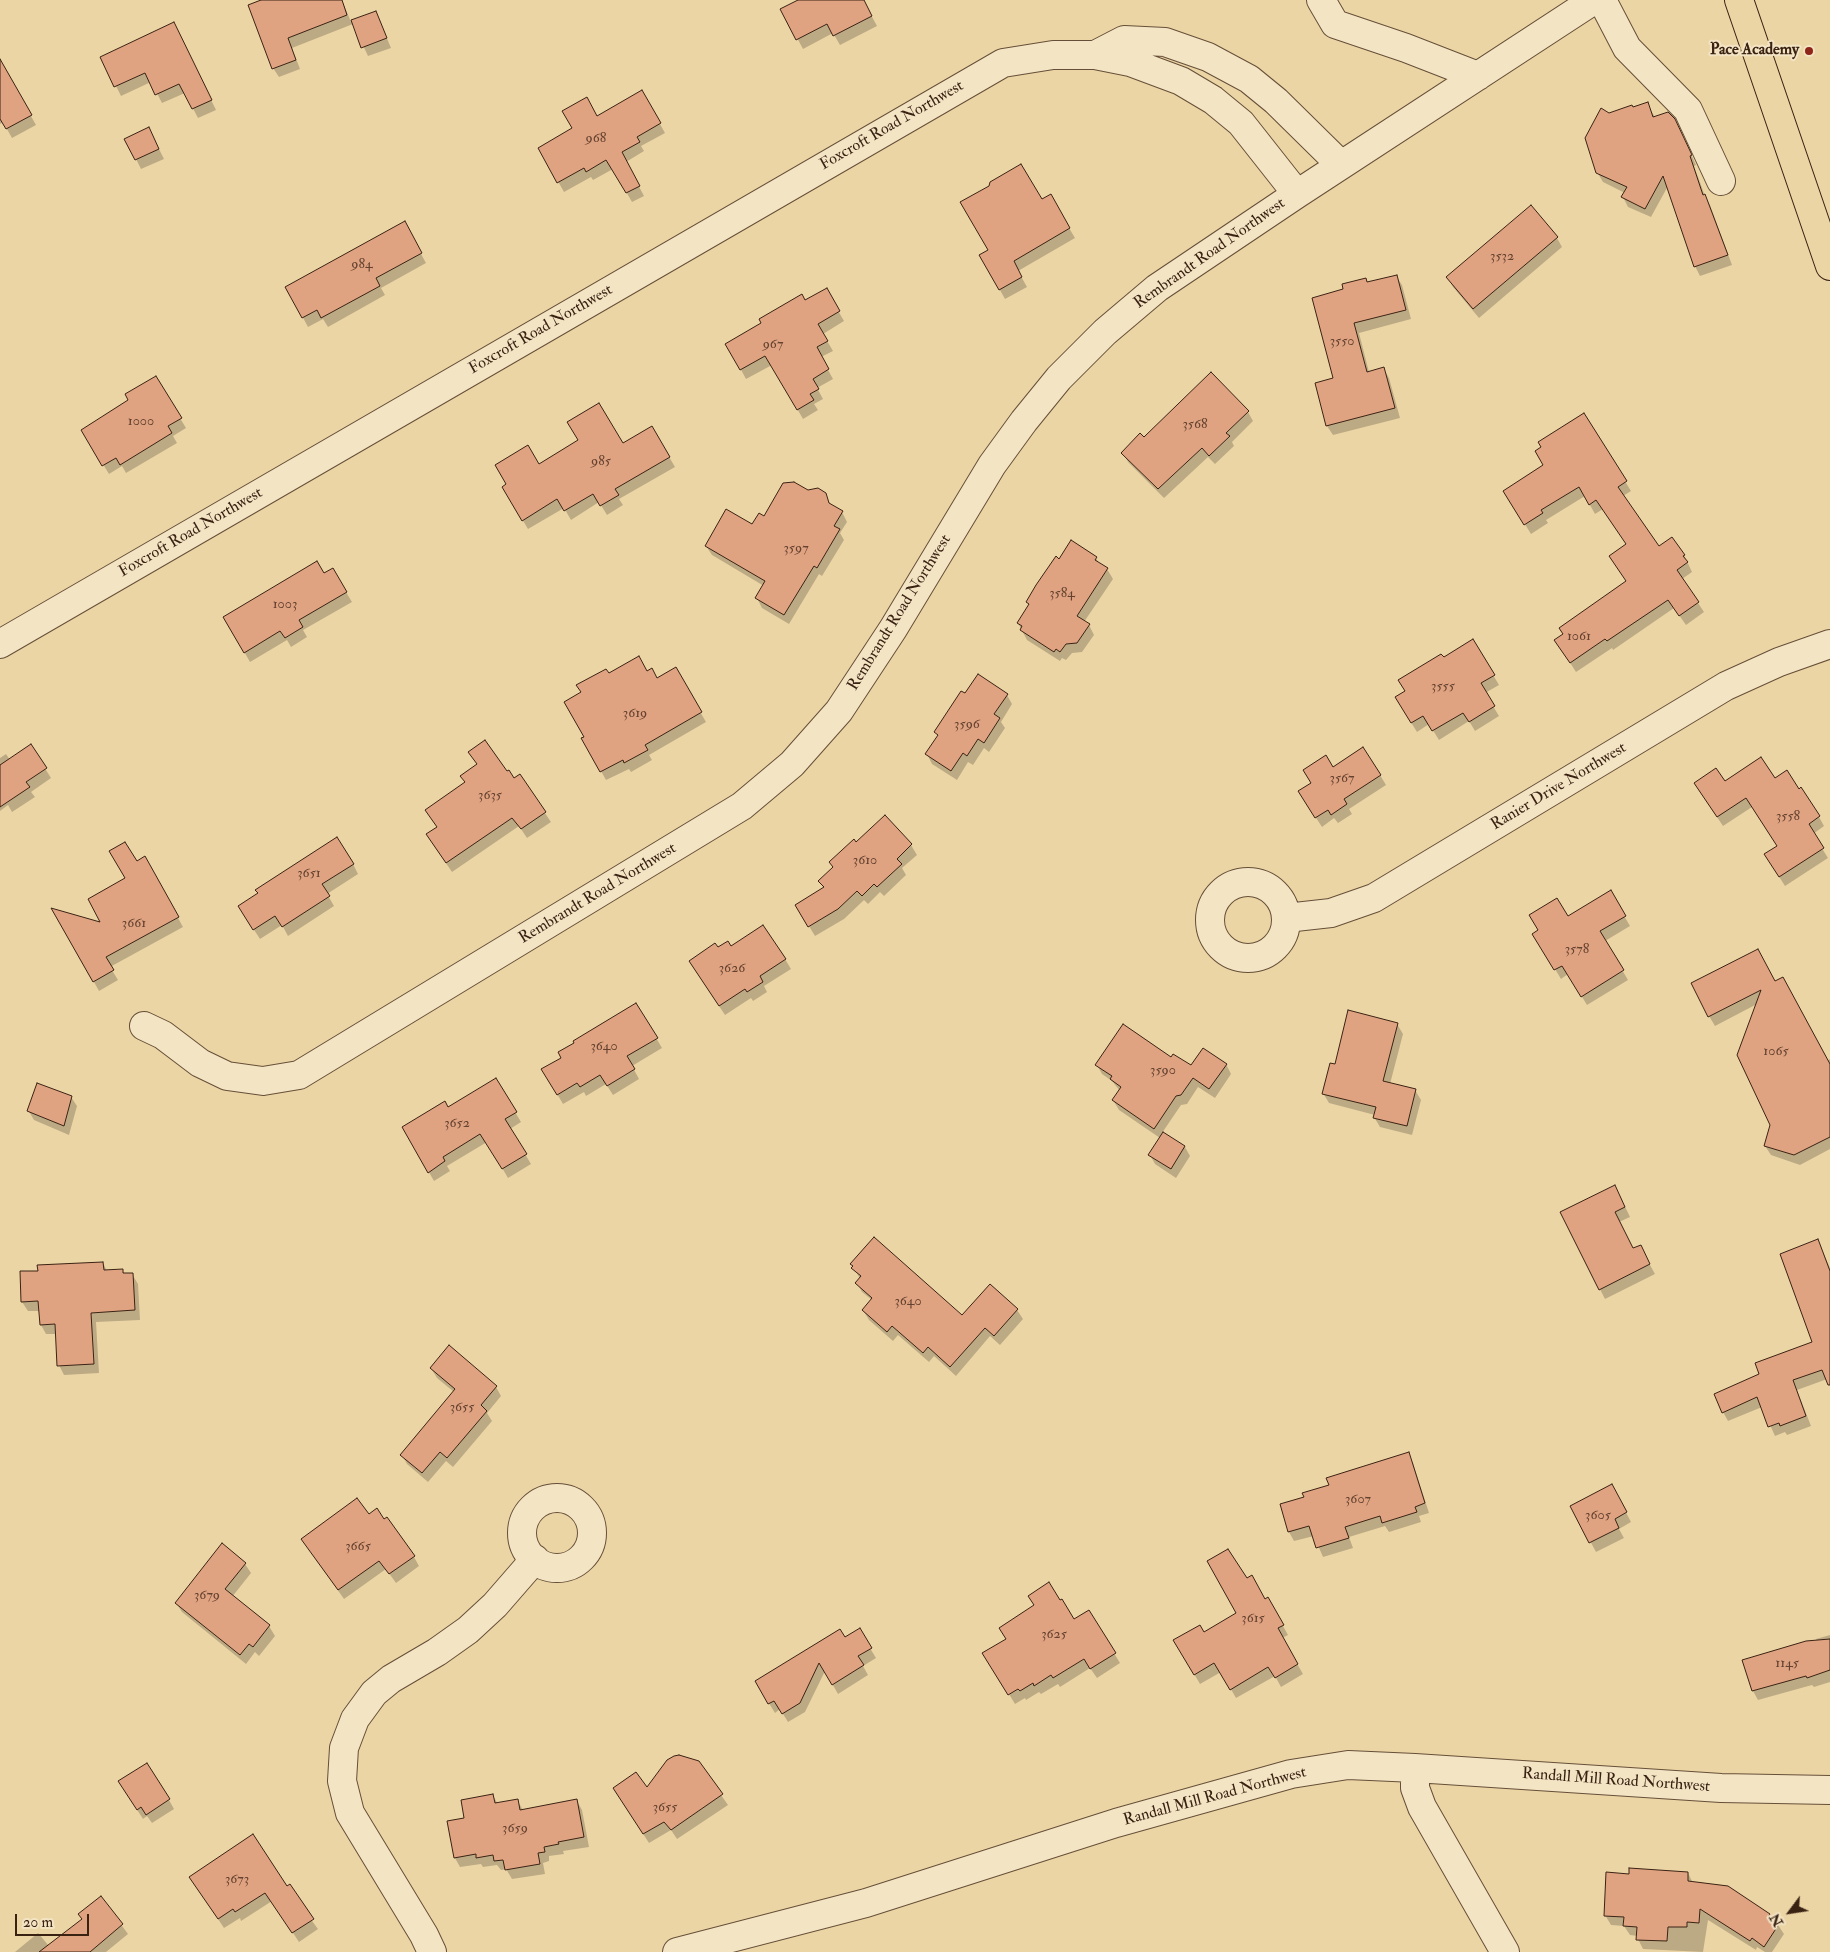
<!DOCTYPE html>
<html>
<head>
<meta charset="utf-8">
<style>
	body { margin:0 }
	#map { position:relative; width:1830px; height:1952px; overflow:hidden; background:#ecd5a5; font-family:"IM FELL Double Pica",serif }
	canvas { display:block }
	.north { position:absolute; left:1765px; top:1887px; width:50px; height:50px; -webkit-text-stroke:4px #f3e4c4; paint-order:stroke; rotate:239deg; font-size:14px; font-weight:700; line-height:20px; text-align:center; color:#3a2213 }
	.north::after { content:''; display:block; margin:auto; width:18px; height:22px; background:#3a2213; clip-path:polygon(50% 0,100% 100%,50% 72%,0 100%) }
	.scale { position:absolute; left:15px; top:1914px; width:74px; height:22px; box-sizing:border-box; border:2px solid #3a2213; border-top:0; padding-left:6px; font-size:15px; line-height:18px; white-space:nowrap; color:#3a2213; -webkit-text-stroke:4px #f3e4c4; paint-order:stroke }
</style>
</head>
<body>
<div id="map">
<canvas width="1830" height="1952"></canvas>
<div class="north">N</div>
<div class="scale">20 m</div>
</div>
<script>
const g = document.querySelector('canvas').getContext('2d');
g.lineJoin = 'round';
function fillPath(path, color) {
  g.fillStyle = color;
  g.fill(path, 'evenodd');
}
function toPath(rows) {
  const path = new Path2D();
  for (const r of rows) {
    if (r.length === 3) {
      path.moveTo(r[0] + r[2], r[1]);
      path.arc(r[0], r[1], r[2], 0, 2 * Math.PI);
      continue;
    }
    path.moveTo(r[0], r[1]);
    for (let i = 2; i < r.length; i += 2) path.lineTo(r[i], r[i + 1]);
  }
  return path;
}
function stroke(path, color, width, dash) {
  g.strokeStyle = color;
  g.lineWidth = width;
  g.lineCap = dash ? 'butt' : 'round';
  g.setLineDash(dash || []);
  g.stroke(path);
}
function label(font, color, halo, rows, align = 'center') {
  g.font = font + ' "IM FELL Double Pica",serif';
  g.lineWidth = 4;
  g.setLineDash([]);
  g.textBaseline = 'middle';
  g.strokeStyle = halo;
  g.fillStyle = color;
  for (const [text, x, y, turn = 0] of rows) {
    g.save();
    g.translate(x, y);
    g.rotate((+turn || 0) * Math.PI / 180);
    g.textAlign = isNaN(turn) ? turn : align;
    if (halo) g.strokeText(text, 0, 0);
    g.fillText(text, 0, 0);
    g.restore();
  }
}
fillPath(toPath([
	[264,0,342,0,351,22,376,12,391,48,368,56,353,24,292,48,300,69,279,77,273,68],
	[801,0,863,0,877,26,840,45,833,33,803,49,782,10],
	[174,23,216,110,198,118,185,93,162,103,151,82,121,96,102,58],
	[0,61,36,125,12,138,3,122,0,124],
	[642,92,665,133,641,146,644,151,626,162,644,196,632,202,613,169,593,180,591,177,564,192,539,148],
	[1647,104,1655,117,1680,130,1696,165,1694,166,1705,196,1710,205,1732,265,1700,276,1695,266,1668,186,1651,217,1628,207,1623,197,1625,193,1603,182,1597,172,1609,114],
	[149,129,164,159,141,169,126,139],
	[1050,196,1075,238,1018,271,1027,287,1005,299,981,256,990,250,1042,201],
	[1531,207,1557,238,1562,247,1479,318,1453,287,1448,277],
	[404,223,426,263,381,288,385,295,328,327,323,319,308,327,287,288],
	[1396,276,1402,285,1411,319,1359,333,1369,372,1384,369,1389,378,1400,418,1333,435,1327,426,1316,384,1335,379,1367,284],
	[826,290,844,321,823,334,833,351,821,357,833,379,817,388,823,399,814,404,818,410,803,419,772,365,746,379,727,344],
	[155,377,186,428,173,436,177,443,126,473,122,466,109,474,82,430,130,401],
	[1248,412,1253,421,1232,442,1234,446,1215,464,1208,457,1164,498,1128,462,1123,453,1144,439],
	[1584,415,1631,491,1623,496,1659,547,1684,555,1692,572,1682,579,1704,612,1686,625,1674,608,1613,650,1612,648,1576,672,1562,650,1627,582,1627,544,1603,509,1595,514,1585,496,1546,520,1548,523,1531,534,1510,500,1545,466],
	[652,428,675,467,619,499,623,505,607,515,599,502,571,520,564,508,528,529,503,487,539,466,622,445],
	[808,492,825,494,831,506,842,512,847,522,840,533,844,540,822,576,819,574,789,624,762,608,757,598,764,586,712,555,706,546,753,526,764,517],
	[1096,558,1100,565,1107,569,1113,579,1084,622,1089,625,1094,635,1082,652,1072,653,1066,660,1062,658,1060,661,1027,640,1018,623,1060,560],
	[332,569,352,602,303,630,307,637,291,647,287,640,250,662,225,618],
	[1473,641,1499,685,1485,693,1499,716,1475,731,1469,721,1439,740,1429,724,1417,732,1396,698,1406,692,1443,659],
	[675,669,706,722,649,755,652,760,631,772,629,769,606,780,583,739,586,737,608,675,647,672,657,679],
	[965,695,1007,695,1012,704,1001,722,1005,728,989,752,984,748,973,765,968,762,957,780,932,764,927,754,938,736,936,732],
	[31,746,51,778,31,792,35,797,12,812,8,805,0,811,0,758,6,754,10,760],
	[470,753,507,773,513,780,520,776,551,822,527,838,519,826,452,872,433,844,438,827,478,765],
	[1333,769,1380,775,1386,785,1349,809,1352,814,1338,823,1334,818,1322,827,1305,801,1312,783],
	[1775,780,1819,817,1824,826,1813,834,1828,858,1785,886,1771,864,1778,846,1752,807,1723,826,1701,793,1725,783],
	[885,817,911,845,917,855,902,868,906,875,884,896,880,892,868,904,864,900,844,919,815,936,796,905,824,889,820,881],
	[145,858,183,927,110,967,118,980,99,991,54,910,103,924,136,862],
	[353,864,358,874,327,894,334,906,288,936,282,925,260,939,245,916],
	[1610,892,1630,926,1605,941,1628,980,1587,1005,1568,974,1561,979,1534,934,1568,918],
	[731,948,785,959,791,969,764,986,767,992,753,1001,751,998,725,1015,696,971],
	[1775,983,1827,1061,1830,1059,1830,1149,1800,1165,1771,1155,1765,1146,1771,1125,1757,1004,1715,1026,1709,1016],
	[636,1004,662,1048,632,1066,639,1079,613,1095,606,1084,586,1096,584,1092,563,1104,543,1070,563,1058],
	[1397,1024,1403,1034,1390,1084,1415,1090,1421,1100,1412,1135,1380,1127,1374,1117,1375,1115,1329,1103,1323,1093,1336,1066],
	[1172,1058,1191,1067,1226,1064,1231,1074,1215,1098,1198,1087,1187,1104,1181,1105,1162,1133,1185,1147,1190,1156,1176,1178,1155,1164,1150,1155,1160,1138,1119,1110,1113,1100,1120,1091,1112,1081,1102,1074,1097,1065],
	[496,1080,521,1122,510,1129,531,1164,508,1178,487,1142,447,1166,450,1171,434,1181,403,1127,448,1109],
	[71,1097,77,1106,69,1135,34,1120,28,1110],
	[1620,1196,1630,1217,1619,1222,1633,1250,1645,1256,1655,1274,1605,1299,1561,1213],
	[1818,1241,1830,1268,1830,1378,1797,1390,1811,1426,1787,1435,1785,1432,1775,1436,1762,1407,1728,1421,1723,1412,1760,1374,1814,1343],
	[103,1263,107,1271,122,1270,125,1274,132,1274,138,1284,140,1320,96,1322,99,1373,64,1375,59,1365,57,1334,46,1334,41,1325,40,1311,28,1311,22,1302,39,1272],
	[852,1264,963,1317,1017,1310,1023,1319,1000,1345,990,1336,956,1376,934,1356,929,1362,898,1335,893,1341,869,1320,863,1310,872,1300,862,1292,857,1283,860,1279],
	[431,1368,496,1387,501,1396,487,1413,492,1421,453,1467,446,1461,428,1482,407,1464,402,1455,454,1392,437,1378],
	[1408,1454,1413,1463,1429,1513,1419,1516,1421,1522,1389,1532,1385,1526,1349,1537,1353,1548,1323,1557,1314,1536,1294,1541,1289,1532,1281,1505,1306,1498],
	[1617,1495,1631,1522,1619,1529,1624,1538,1596,1552,1571,1506],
	[369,1516,414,1557,419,1566,396,1583,386,1569,344,1599,308,1548],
	[245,1564,251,1573,232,1597,269,1626,275,1636,259,1656,255,1652,246,1664,182,1612,176,1603],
	[1246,1580,1265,1600,1268,1599,1288,1635,1282,1638,1303,1674,1281,1687,1275,1676,1236,1698,1221,1672,1200,1684,1175,1641,1203,1633,1238,1613],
	[1059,1602,1074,1621,1089,1612,1120,1663,1097,1678,1090,1668,1060,1687,1058,1684,1041,1694,1039,1692,1026,1700,1025,1698,1015,1704,990,1663,1007,1639],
	[859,1630,876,1658,863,1666,868,1675,838,1694,825,1671,805,1712,788,1722,780,1709,775,1713,756,1682],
	[1830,1635,1830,1682,1814,1687,1812,1685,1758,1700,1753,1691,1744,1661,1817,1641,1816,1639],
	[698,1762,728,1805,677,1839,671,1830,649,1843,620,1798,647,1789],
	[125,1791,169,1800,174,1809,152,1823,147,1816,143,1819],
	[493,1796,498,1804,517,1800,523,1810,577,1801,582,1810,589,1847,563,1851,564,1854,549,1856,549,1861,543,1863,545,1874,512,1879,506,1869,501,1870,497,1865,483,1867,481,1864,460,1867,455,1858,465,1819],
	[1688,1873,1693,1883,1769,1915,1772,1921,1778,1925,1784,1934,1772,1952,1765,1952,1757,1947,1756,1950,1708,1920,1703,1952,1643,1949,1638,1939,1638,1936,1630,1935,1624,1926,1611,1925,1605,1915,1630,1875],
	[196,1886,287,1887,318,1929,299,1942,272,1901,241,1921,240,1918,224,1928],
	[101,1897,128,1934,106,1952,15,1952,38,1933,49,1946,83,1919]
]), '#0003');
const building = toPath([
	[261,0,342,0,347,15,288,38,296,60,272,69,248,5,261,0],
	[798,0,864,0,872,16,833,36,827,24,796,40,780,9,798,0],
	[376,11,387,38,361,48,351,20,376,11],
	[174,22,212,100,192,109,179,84,155,95,145,73,114,87,100,57,174,22],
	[0,59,32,115,6,129,0,119,0,59],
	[642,90,661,123,637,137,640,142,622,152,640,186,626,193,606,160,586,172,584,168,557,183,538,148,572,128,562,111,587,97,597,116,642,90],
	[1648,102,1653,117,1668,112,1675,119,1692,155,1690,156,1703,195,1705,194,1728,255,1694,267,1663,176,1645,209,1621,197,1627,187,1596,173,1585,138,1601,108,1609,113,1632,105,1633,107,1648,102],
	[149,127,159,149,135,160,124,139,149,127],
	[1021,164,1042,199,1051,194,1070,228,1014,261,1022,277,999,290,979,255,988,250,960,202,989,186,990,182,1021,164],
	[1531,205,1558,237,1473,309,1446,277,1531,205],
	[405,221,422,253,376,278,380,286,321,318,317,310,302,318,285,287,405,221],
	[1397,275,1406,310,1354,323,1367,372,1384,367,1395,408,1326,426,1315,383,1333,378,1312,298,1343,289,1342,284,1366,278,1367,282,1397,275],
	[827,288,840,311,818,324,828,341,817,347,829,369,813,379,819,389,810,394,814,400,797,410,765,356,740,370,725,344,761,323,759,319,802,294,805,300,827,288],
	[1211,372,1249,411,1226,433,1230,436,1209,456,1202,448,1158,489,1121,453,1140,433,1144,437,1211,372],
	[156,376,182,418,168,426,172,433,120,465,116,458,102,466,81,430,128,400,125,394,156,376],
	[599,403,623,443,652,426,670,457,615,489,619,495,600,506,593,494,564,511,557,499,522,521,502,487,506,484,495,465,528,445,539,464,578,440,567,422,599,403],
	[1584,413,1627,481,1618,487,1659,546,1672,537,1685,555,1683,556,1688,562,1677,570,1699,602,1679,616,1668,600,1607,641,1605,639,1570,663,1554,640,1563,634,1559,628,1626,581,1609,556,1626,544,1596,500,1589,505,1579,487,1541,510,1543,513,1524,525,1503,491,1543,465,1535,451,1541,447,1538,442,1584,413],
	[794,482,808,490,818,488,826,493,829,503,843,511,834,526,840,529,817,568,814,566,784,615,755,598,765,581,705,546,726,509,752,524,759,513,764,516,783,483,794,482],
	[1071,540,1097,557,1095,560,1108,568,1077,616,1090,624,1077,643,1066,644,1060,652,1056,649,1054,652,1020,630,1022,626,1017,623,1029,604,1026,602,1036,585,1056,556,1059,559,1071,540],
	[317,561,324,573,333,568,347,592,299,620,303,627,285,638,280,631,244,653,223,617,317,561],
	[1473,639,1495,675,1481,683,1495,706,1469,722,1463,713,1432,731,1423,716,1411,723,1395,697,1405,691,1398,680,1441,654,1444,657,1473,639],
	[639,656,647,671,652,668,657,678,676,667,702,712,645,745,648,750,624,763,623,760,600,772,581,738,584,737,564,702,581,692,576,685,606,669,609,673,639,656],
	[978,674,1008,694,994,714,1000,718,984,743,978,739,967,756,963,753,951,771,925,754,938,735,934,732,961,691,965,693,978,674],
	[485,740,507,771,509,770,514,778,520,774,546,812,521,829,512,818,446,863,426,834,437,827,425,810,465,782,460,776,477,764,468,752,485,740],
	[31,744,47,768,26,782,30,787,0,807,0,765,31,744],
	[1363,747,1381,775,1344,799,1347,804,1331,815,1328,810,1315,818,1298,791,1311,783,1303,770,1326,755,1333,767,1363,747],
	[1761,757,1775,778,1787,770,1799,789,1801,787,1820,816,1809,824,1824,848,1779,877,1764,854,1777,846,1746,798,1717,817,1694,783,1716,768,1725,781,1761,757],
	[885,815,912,844,897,859,902,864,877,887,874,884,862,896,857,891,838,909,808,927,795,905,824,887,818,881,833,867,829,862,854,839,856,842,885,815],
	[337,837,354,864,322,884,330,896,282,927,275,916,253,930,238,906,258,893,255,890,337,837],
	[125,842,137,861,145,856,179,917,106,957,114,970,93,982,51,908,100,922,88,899,125,878,109,851,125,842],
	[1611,890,1626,916,1600,931,1624,970,1581,997,1562,966,1554,970,1532,934,1538,930,1529,915,1557,898,1568,916,1611,890],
	[763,925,786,959,760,976,763,982,747,992,745,989,719,1006,689,961,715,943,718,947,728,941,731,946,763,925],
	[1758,949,1775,981,1783,977,1830,1064,1830,1137,1794,1155,1764,1146,1770,1125,1737,1055,1761,990,1708,1017,1691,983,1758,949],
	[636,1003,658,1038,627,1056,635,1069,607,1086,600,1075,580,1087,577,1083,557,1095,541,1069,561,1058,558,1052,574,1043,573,1041,636,1003],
	[1348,1010,1398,1023,1383,1081,1416,1089,1407,1126,1373,1118,1376,1107,1322,1094,1330,1063,1335,1064,1348,1010],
	[1123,1024,1171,1057,1173,1054,1191,1065,1203,1048,1227,1064,1209,1089,1193,1078,1181,1095,1176,1096,1154,1129,1112,1100,1121,1087,1110,1079,1112,1076,1095,1065,1123,1024],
	[496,1078,517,1112,505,1119,527,1154,502,1169,480,1134,443,1157,445,1161,428,1173,402,1127,445,1101,448,1107,496,1078],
	[37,1083,72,1096,64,1126,27,1111,37,1083],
	[1163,1132,1185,1146,1171,1169,1148,1155,1163,1132],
	[1615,1185,1625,1207,1615,1212,1633,1248,1641,1245,1650,1264,1599,1290,1560,1212,1615,1185],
	[874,1237,962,1315,990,1284,1018,1309,994,1336,985,1328,950,1367,928,1347,923,1353,892,1326,887,1332,862,1310,872,1298,855,1283,861,1276,851,1268,853,1266,850,1264,874,1237],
	[1818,1239,1830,1271,1830,1385,1828,1385,1822,1370,1793,1380,1806,1416,1780,1426,1779,1423,1768,1427,1757,1397,1722,1413,1714,1394,1759,1374,1755,1363,1812,1342,1780,1254,1818,1239],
	[103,1262,104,1270,123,1269,123,1273,133,1273,135,1310,91,1313,94,1364,57,1366,55,1324,40,1325,38,1301,21,1302,20,1271,38,1271,37,1265,103,1262],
	[449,1345,497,1386,481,1405,487,1411,447,1458,440,1452,422,1473,400,1455,455,1389,430,1368,449,1345],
	[1409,1452,1425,1503,1415,1507,1417,1512,1382,1523,1380,1516,1345,1527,1349,1538,1316,1548,1309,1526,1288,1532,1280,1504,1304,1497,1302,1493,1329,1485,1326,1478,1409,1452],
	[1612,1484,1627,1512,1615,1519,1619,1528,1589,1543,1570,1506,1612,1484],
	[357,1498,369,1514,377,1508,384,1519,387,1517,415,1556,389,1574,379,1561,338,1590,301,1539,357,1498],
	[222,1543,246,1563,225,1589,270,1625,253,1647,249,1644,240,1655,175,1603,222,1543],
	[1228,1549,1247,1578,1252,1575,1265,1599,1268,1597,1284,1625,1278,1628,1298,1664,1275,1678,1268,1667,1230,1690,1214,1663,1194,1675,1173,1640,1200,1625,1204,1632,1236,1613,1207,1561,1228,1549],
	[1049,1582,1060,1600,1062,1599,1074,1619,1089,1610,1116,1653,1090,1669,1084,1659,1053,1678,1051,1675,1034,1686,1033,1683,1020,1691,1018,1689,1008,1695,982,1653,1006,1639,999,1628,1034,1605,1028,1596,1049,1582],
	[860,1628,872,1648,858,1656,864,1665,832,1685,819,1663,800,1703,782,1714,774,1701,768,1704,755,1681,840,1629,845,1637,860,1628],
	[1830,1639,1830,1670,1807,1678,1806,1676,1752,1691,1742,1660,1806,1641,1830,1639],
	[679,1755,699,1761,723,1794,671,1830,664,1822,643,1834,613,1788,636,1772,647,1787,667,1760,674,1756,679,1755],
	[147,1763,170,1799,146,1815,141,1807,137,1810,118,1781,147,1763],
	[493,1794,495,1803,518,1799,520,1810,577,1799,584,1837,558,1842,559,1844,544,1847,545,1852,538,1853,540,1864,505,1870,503,1860,494,1861,493,1855,476,1858,476,1854,454,1858,447,1821,464,1818,461,1800,493,1794],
	[253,1834,287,1886,290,1884,314,1919,292,1933,265,1893,235,1912,233,1909,218,1919,189,1877,253,1834],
	[1629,1868,1688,1872,1688,1881,1728,1886,1770,1914,1768,1917,1779,1924,1764,1947,1752,1938,1750,1941,1700,1909,1699,1923,1687,1922,1687,1927,1668,1927,1667,1941,1636,1940,1637,1927,1623,1926,1624,1917,1604,1916,1606,1872,1629,1874,1629,1868],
	[101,1896,123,1924,90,1952,39,1952,82,1919,78,1914,101,1896]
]);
fillPath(building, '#e0a382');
stroke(building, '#3a2213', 1);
const minor = toPath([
	[1321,0,1335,24,1406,48,1478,76],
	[1602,0,1627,48,1688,110,1721,181],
	[1095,55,1124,40,1165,42,1208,57,1249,79,1276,101,1341,165],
	[0,644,1003,63,1053,55,1095,55,1130,62,1181,81,1213,100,1241,123,1297,194],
	[1248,920,38],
	[1286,918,1331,913,1374,898,1726,686,1779,662,1830,644],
	[144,1026,163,1035,200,1063,227,1076,263,1081,299,1075,742,806,792,764,839,711,893,629,992,465,1024,421,1059,378,1105,332,1157,288,1297,194,1594,0],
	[557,1533,35],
	[1415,1768,1415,1788,1422,1807,1505,1952],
	[432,1952,424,1935,350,1813,342,1781,344,1748,355,1719,374,1693,391,1679,437,1652,468,1630,495,1605,535,1559],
	[677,1952,866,1903,1116,1823,1291,1774,1348,1765,1415,1768,1721,1788,1830,1790]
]);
const major = toPath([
	[1739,0,1830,266]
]);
stroke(minor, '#664f38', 30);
stroke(major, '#3a2213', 30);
stroke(minor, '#f3e4c4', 28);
stroke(major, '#ecd5a5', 28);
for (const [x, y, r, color] of [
	[1809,51,5,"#8f2418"]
]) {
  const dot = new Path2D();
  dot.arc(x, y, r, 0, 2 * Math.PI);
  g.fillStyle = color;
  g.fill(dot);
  stroke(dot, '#f3e4c4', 2);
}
label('14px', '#64422f', null, [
	["968",596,139],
	["3532",1502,257],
	["984",362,265],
	["3550",1342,342],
	["967",773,345],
	["1000",141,422],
	["3568",1195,425],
	["985",601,462],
	["3597",796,549],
	["3584",1062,594],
	["1003",285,605],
	["1061",1579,637],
	["3555",1443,687],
	["3619",635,714],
	["3596",967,725],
	["3567",1342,779],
	["3635",490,796],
	["3558",1788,817],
	["3610",865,861],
	["3651",309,874],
	["3661",134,924],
	["3578",1577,950],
	["3626",732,969],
	["3640",604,1047],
	["1065",1776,1052],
	["3590",1163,1071],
	["3652",457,1124],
	["3640",908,1302],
	["3655",462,1408],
	["3607",1358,1500],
	["3605",1598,1516],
	["3665",358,1547],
	["3679",207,1596],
	["3615",1253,1619],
	["3625",1054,1635],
	["1145",1787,1664],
	["3655",665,1808],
	["3659",515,1829],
	["3673",237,1880]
]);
label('bold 16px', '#3a2213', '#f3e4c4', [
	["Pace Academy",1799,51]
], 'right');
label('16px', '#3a2213', '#f3e4c4', [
	["Foxcroft Road Northwest",892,126,-30],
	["Rembrandt Road Northwest",1210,254,-35],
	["Foxcroft Road Northwest",541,330,-30],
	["Foxcroft Road Northwest",191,533,-30],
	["Rembrandt Road Northwest",900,613,-58],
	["Ranier Drive Northwest",1559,787,-31],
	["Rembrandt Road Northwest",598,894,-31],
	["Randall Mill Road Northwest",1616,1781,4],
	["Randall Mill Road Northwest",1215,1797,-15]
]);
</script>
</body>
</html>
